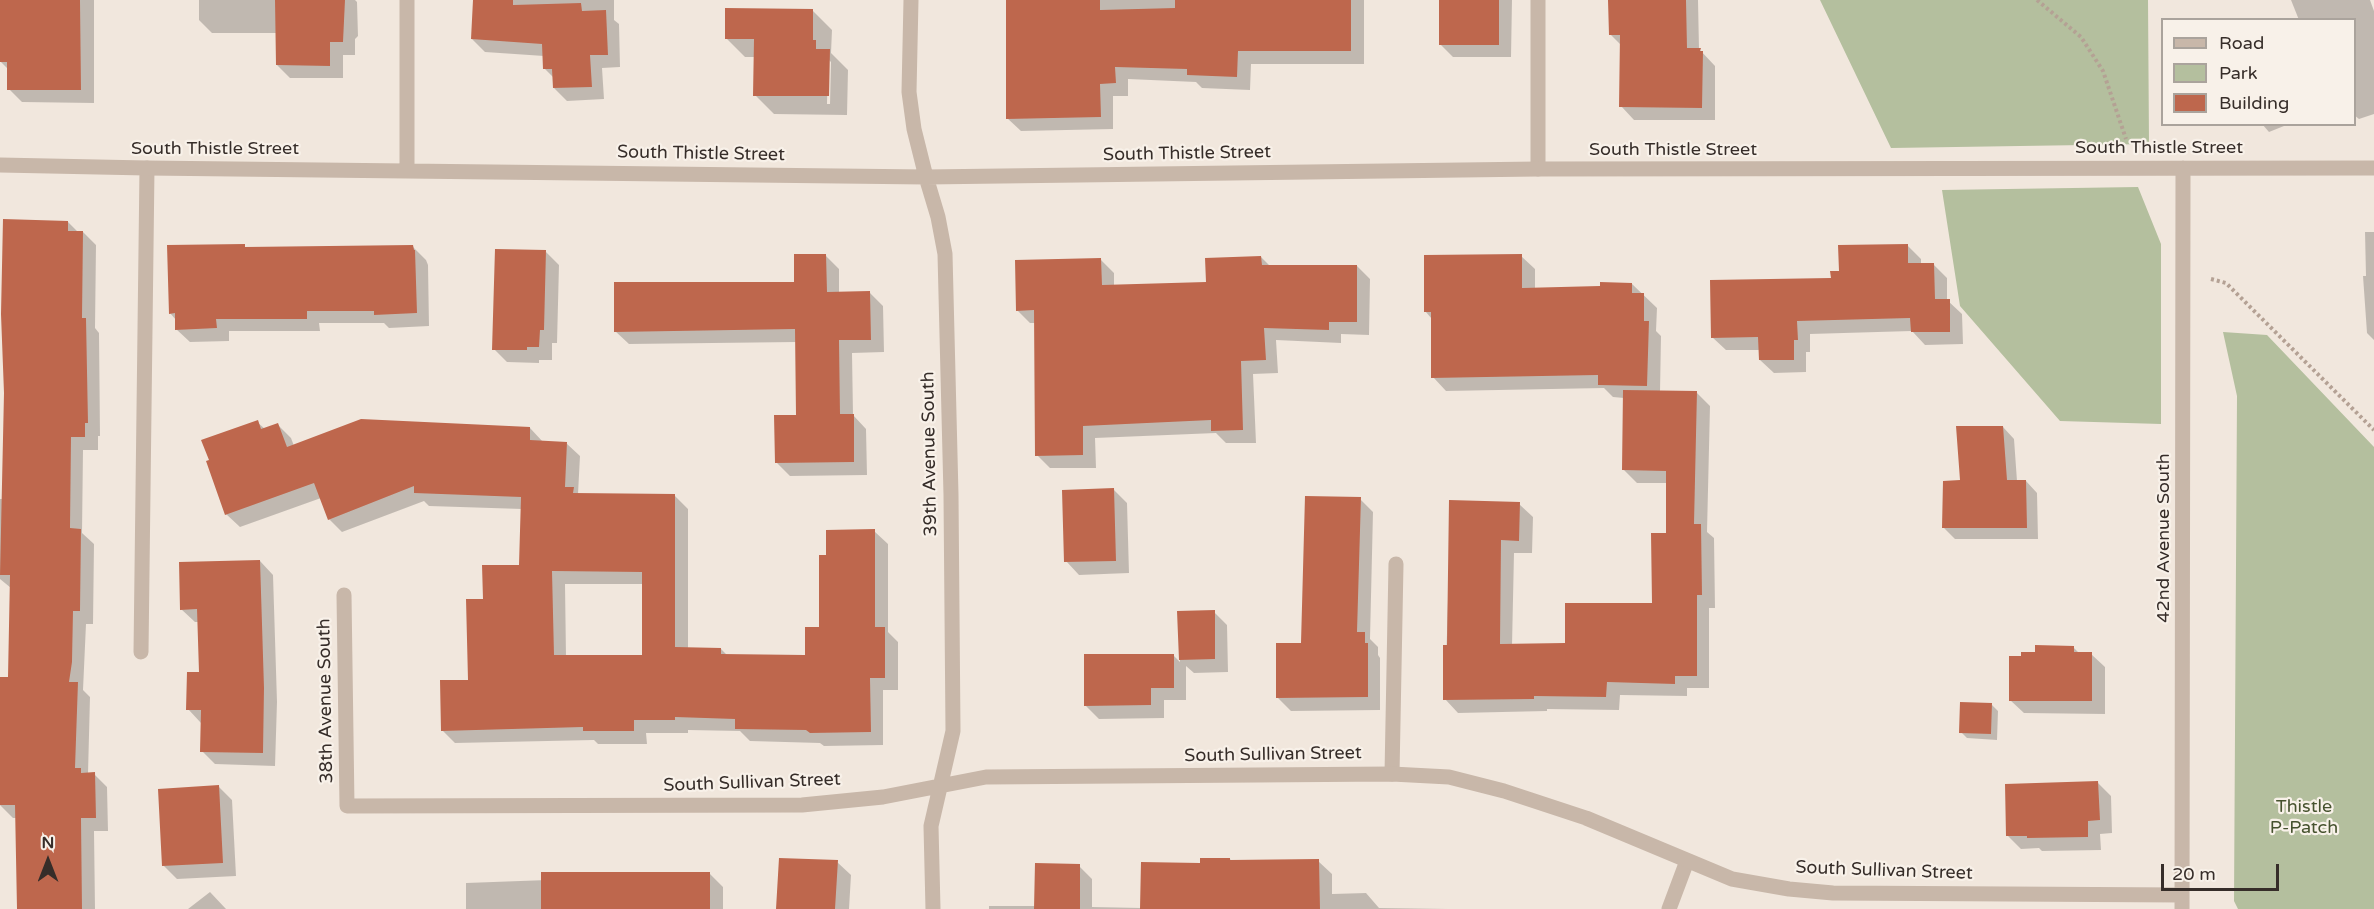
<!DOCTYPE html>
<html>
<head>
<meta charset="utf-8">
<style>
	body { margin:0 }
	#map { position:relative; width:2374px; height:909px; overflow:hidden; background:#f1e7dd; font-family:"Varela Round",sans-serif }
	canvas { display:block }
	.legend { position:absolute; left:2161px; top:18px; width:195px; height:108px; box-sizing:border-box; background:#f8f1e9; border:2px solid #aaa39c; margin:0; padding:8px 10px; list-style:none; font-size:18px; color:#362d29 }
	.legend li { display:flex; align-items:center; gap:12px; height:30px }
	.legend b { width:30px; border:2px solid #aaa39c }
	.north { position:absolute; left:18px; top:831px; width:60px; height:60px; -webkit-text-stroke:4px #f8f1e9; paint-order:stroke; rotate:0deg; font-size:16px; font-weight:700; line-height:24px; text-align:center; color:#362d29 }
	.north::after { content:''; display:block; margin:auto; width:21px; height:27px; background:#362d29; clip-path:polygon(50% 0,100% 100%,50% 72%,0 100%) }
	.scale { position:absolute; left:2161px; top:864px; width:118px; height:27px; box-sizing:border-box; border:3px solid #362d29; border-top:0; padding-left:8px; font-size:18px; line-height:21px; white-space:nowrap; color:#362d29; -webkit-text-stroke:4px #f8f1e9; paint-order:stroke }
</style>
</head>
<body>
<div id="map">
<canvas width="2374" height="909"></canvas>
<ul class="legend">
<li><b style="height:8px;background:#c8b7a9"></b>Road</li>
<li><b style="height:16px;background:#b4bf9e"></b>Park</li>
<li><b style="height:16px;background:#be674d"></b>Building</li>
</ul>
<div class="north">N</div>
<div class="scale">20 m</div>
</div>
<script>
const g = document.querySelector('canvas').getContext('2d');
g.lineJoin = 'round';
function fillPath(path, color) {
  g.fillStyle = color;
  g.fill(path, 'evenodd');
}
function toPath(rows) {
  const path = new Path2D();
  for (const r of rows) {
    path.moveTo(r[0], r[1]);
    for (let i = 2; i < r.length; i += 2) path.lineTo(r[i], r[i + 1]);
  }
  return path;
}
function stroke(path, color, width, dash) {
  g.strokeStyle = color;
  g.lineWidth = width;
  g.lineCap = dash ? 'butt' : 'round';
  g.setLineDash(dash || []);
  g.stroke(path);
}
function label(font, color, halo, rows, align = 'center') {
  g.font = font + ' "Varela Round",sans-serif';
  g.lineWidth = 4.5;
  g.setLineDash([]);
  g.textBaseline = 'middle';
  g.strokeStyle = halo;
  g.fillStyle = color;
  for (const [text, x, y, turn = 0] of rows) {
    g.save();
    g.translate(x, y);
    g.rotate((+turn || 0) * Math.PI / 180);
    g.textAlign = isNaN(turn) ? turn : align;
    if (halo) g.strokeText(text, 0, 0);
    g.fillText(text, 0, 0);
    g.restore();
  }
}
fillPath(toPath([
	[1820,0,2148,0,2149,144,1891,148],
	[2138,187,2161,244,2161,424,2060,421,1960,306,1942,190],
	[2223,332,2267,335,2374,447,2374,909,2238,909,2234,901,2237,396]
]), '#b4bf9e');
fillPath(toPath([
	[1,0,94,0,94,103,22,102,9,89,9,70,0,61],
	[199,0,355,0,357,2,358,36,355,39,355,55,343,55,343,78,290,78,277,65,277,33,212,33,199,20],
	[475,0,614,0,614,20,619,24,620,67,602,68,604,99,567,101,554,88,554,78,544,68,544,56,485,52,472,39],
	[1008,0,1364,0,1364,64,1251,64,1250,90,1202,88,1196,82,1128,79,1128,96,1113,96,1113,129,1021,131,1007,118],
	[1441,0,1512,0,1511,57,1453,57,1440,44],
	[1610,0,1698,0,1699,49,1715,66,1715,120,1634,120,1621,106,1621,45,1610,34],
	[2291,0,2370,0,2374,11,2374,114,2359,119,2354,115,2354,20,2299,20],
	[813,11,832,30,831,53,848,70,847,115,774,114,755,95,755,57,745,57,726,38],
	[828,59,831,62,830,104,827,104],
	[2262,124,2289,124,2269,132],
	[68,222,78,232,83,232,96,245,95,328,99,333,100,436,98,436,98,450,83,450,82,533,94,544,93,624,86,624,83,690,90,697,88,774,94,774,107,787,108,831,94,831,95,909,18,909,17,818,13,818,0,805,0,679,9,679,11,588,0,579,0,499,4,499],
	[2365,232,2374,232,2374,340,2367,333,2363,276,2366,276],
	[1907,245,1921,259,1921,264,1933,264,1947,278,1947,300,1962,314,1963,344,1925,345,1912,331,1810,334,1810,352,1806,352,1806,372,1774,373,1760,360,1760,350,1726,350,1712,337,1832,280,1840,272],
	[169,247,413,247,426,260,428,265,429,326,389,328,384,323,319,323,320,331,229,331,229,341,190,342,176,329,176,320,170,313],
	[546,252,559,265,557,343,552,343,552,360,539,360,539,363,507,362,494,349],
	[826,256,839,269,839,293,870,293,883,306,884,352,852,353,853,415,866,429,867,475,790,476,777,463,798,416,797,342,629,344,615,331,796,283],
	[1521,256,1535,269,1535,289,1601,288,1632,284,1657,308,1656,331,1661,336,1660,392,1697,393,1710,406,1707,532,1714,538,1715,608,1709,608,1709,688,1687,688,1687,696,1620,695,1619,710,1547,709,1547,711,1458,713,1445,699,1451,501,1519,504,1533,517,1532,553,1514,553,1512,646,1567,645,1654,604,1667,535,1667,483,1637,483,1623,469,1624,398,1613,397,1604,388,1446,391,1433,377,1432,319,1425,311],
	[1261,257,1270,266,1357,266,1370,279,1369,335,1341,334,1341,343,1276,340,1278,373,1253,374,1256,443,1226,443,1216,433,1095,438,1096,468,1050,468,1037,455,1036,323,1030,323,1017,310,1101,260,1114,273,1114,286,1207,284],
	[257,422,265,429,278,425,291,438,294,446,530,428,543,442,566,443,580,456,578,494,675,496,688,509,688,649,721,649,727,655,807,657,821,628,827,556,874,531,888,544,888,632,898,642,898,690,883,690,883,745,824,746,820,743,750,741,740,731,688,730,688,733,646,733,647,744,598,744,594,740,455,743,442,730,469,681,484,600,520,566,522,509,429,506,424,501,342,532,329,519,321,498,240,527,226,514],
	[565,584,644,584,644,657,566,657],
	[2003,427,2014,439,2017,481,2026,481,2037,493,2038,539,1955,539,1944,528,1962,482],
	[1114,490,1127,503,1129,573,1079,575,1066,561],
	[1360,499,1373,512,1370,639,1378,647,1378,655,1380,658,1380,710,1291,711,1278,698,1303,644],
	[260,561,273,575,277,702,275,766,215,764,202,751,201,723,188,709,200,673,199,622,195,622,181,609],
	[1179,612,1214,612,1227,625,1228,672,1194,673,1186,666,1186,700,1164,700,1164,718,1099,719,1085,705,1173,655,1180,662],
	[2073,647,2080,654,2091,654,2105,667,2105,714,2024,713,2010,700,2022,657],
	[1992,705,1998,711,1997,740,1967,738,1961,732],
	[2098,783,2111,796,2112,833,2100,834,2101,850,2042,851,2039,848,2021,849,2008,836],
	[219,787,232,800,236,876,177,879,163,865],
	[1230,859,1232,862,1318,861,1332,874,1332,894,1366,893,1379,908,1448,909,989,909,989,906,1036,906,1079,866,1092,879,1092,907,1142,908,1202,865],
	[837,862,851,875,849,909,778,909],
	[710,874,723,887,723,909,466,909,466,883],
	[210,892,226,909,188,909]
]), '#0003');
fillPath(toPath([
	[0,0,80,0,81,90,7,90,7,62,0,62],
	[275,0,345,0,343,42,330,42,330,66,276,65],
	[473,0,513,0,513,5,581,3,582,11,606,10,608,55,590,55,592,87,553,88,552,69,543,69,542,44,471,39],
	[1006,0,1100,0,1100,10,1175,8,1175,0,1351,0,1351,51,1238,51,1237,77,1187,75,1187,69,1115,67,1116,83,1100,84,1101,117,1006,119],
	[1439,0,1499,0,1499,45,1439,45],
	[1608,0,1686,0,1687,48,1701,48,1700,51,1703,51,1702,108,1619,107,1620,35,1609,35],
	[725,8,813,9,813,40,816,40,816,49,830,49,829,96,753,96,754,39,725,39],
	[3,219,68,221,68,231,83,231,82,318,86,318,88,423,85,423,85,437,71,437,70,528,81,529,80,611,73,611,72,662,69,682,78,682,75,768,81,768,81,773,95,772,96,818,81,818,82,909,17,909,15,805,0,805,0,677,8,677,10,575,0,575,4,393,1,314],
	[245,244,245,247,413,245,414,250,415,250,417,313,374,315,374,311,307,311,307,319,216,319,217,328,175,330,175,313,169,314,167,245],
	[1908,244,1908,263,1934,263,1935,299,1950,299,1950,332,1911,332,1910,318,1797,321,1798,340,1794,340,1794,360,1759,360,1758,337,1711,338,1710,280,1831,278,1830,271,1839,271,1838,245],
	[495,249,546,250,544,330,540,330,539,347,527,347,527,350,492,350],
	[794,254,826,254,827,292,870,291,871,340,839,340,840,414,854,414,854,462,775,463,774,415,796,415,795,329,614,332,614,282,794,282],
	[1522,254,1522,288,1600,286,1600,282,1632,283,1632,293,1644,293,1644,321,1649,321,1647,386,1598,385,1598,375,1431,378,1431,312,1424,312,1424,255],
	[1261,256,1262,265,1357,265,1357,322,1329,322,1329,330,1264,328,1266,360,1241,361,1243,430,1211,431,1211,420,1083,426,1083,455,1035,456,1034,310,1016,311,1015,260,1101,258,1102,285,1206,282,1205,258],
	[1623,390,1697,391,1694,524,1701,524,1702,595,1697,595,1697,676,1675,676,1675,684,1607,682,1606,697,1534,696,1534,699,1443,700,1443,645,1447,645,1449,500,1520,502,1519,541,1501,540,1500,644,1565,643,1565,603,1652,603,1651,533,1666,533,1666,471,1622,470],
	[361,419,530,427,530,440,567,442,565,487,574,487,573,493,675,494,675,647,721,648,721,654,805,655,805,627,819,627,819,555,826,555,826,530,875,529,875,627,885,627,885,678,870,678,871,732,810,733,806,730,735,729,735,719,675,717,675,720,634,720,634,731,583,731,583,727,441,731,440,680,468,680,466,599,483,599,482,565,519,565,521,497,414,493,414,486,328,520,314,483,225,515,206,461,209,460,201,440,258,420,261,429,278,423,287,447],
	[552,571,642,572,642,655,554,655],
	[1956,426,2003,426,2007,480,2026,480,2027,528,1942,528,1943,481,1960,480],
	[1114,488,1116,561,1064,562,1062,490],
	[1305,496,1361,497,1357,632,1365,632,1365,643,1368,643,1368,697,1276,698,1276,643,1301,643],
	[260,560,264,688,263,753,200,752,201,710,186,710,187,672,199,672,197,609,180,610,179,562],
	[1215,610,1215,659,1179,660,1177,611],
	[2035,645,2074,646,2074,652,2092,652,2092,701,2009,701,2009,656,2021,656,2021,652,2035,652],
	[1084,654,1174,654,1174,688,1151,688,1151,705,1084,706],
	[1960,702,1992,703,1991,734,1959,733],
	[2098,781,2100,820,2088,821,2088,837,2027,838,2027,836,2006,836,2005,784],
	[219,785,223,863,162,866,158,789],
	[779,858,838,860,835,909,776,909],
	[1200,858,1230,858,1230,860,1319,859,1320,909,1140,909,1141,862,1200,863],
	[1035,863,1080,864,1080,909,1034,909],
	[541,872,710,872,710,909,541,909]
]), '#be674d');
stroke(toPath([
	[2037,0,2081,37,2103,71,2126,139],
	[2211,279,2226,283,2374,430]
]), '#b4a194', 4, [3, 3]);
stroke(toPath([
	[1538,0,1538,169],
	[141,652,147,168],
	[1392,774,1396,564],
	[1669,909,1687,861]
]), '#c8b7a9', 15);
stroke(toPath([
	[911,0,909,92,914,129,926,177,938,217,945,254,951,495,953,731,931,826,933,909],
	[0,165,147,168,926,177,1538,169,2374,168],
	[407,170,407,0],
	[344,595,347,806,802,805,883,797,986,777,1392,774,1449,777,1504,791,1586,818,1732,879,1789,889,1833,893,2182,895],
	[2182,909,2183,168]
]), '#c8b7a9', 15);
label('18px', '#362d29', '#f8f1e9', [
	["South Thistle Street",2159,148],
	["South Thistle Street",215,149],
	["South Thistle Street",1673,150],
	["South Thistle Street",701,154,1],
	["South Thistle Street",1187,154,-1],
	["39th Avenue South",930,454,-91],
	["42nd Avenue South",2164,538,-90],
	["38th Avenue South",326,701,-91],
	["South Sullivan Street",1273,755,-1],
	["South Sullivan Street",752,783,-2],
	["South Sullivan Street",1884,871,2]
]);
label('18px', '#46522e', '#f8f1e9', [
	["Thistle",2304,807],
	["P-Patch",2304,828]
]);
</script>
</body>
</html>
